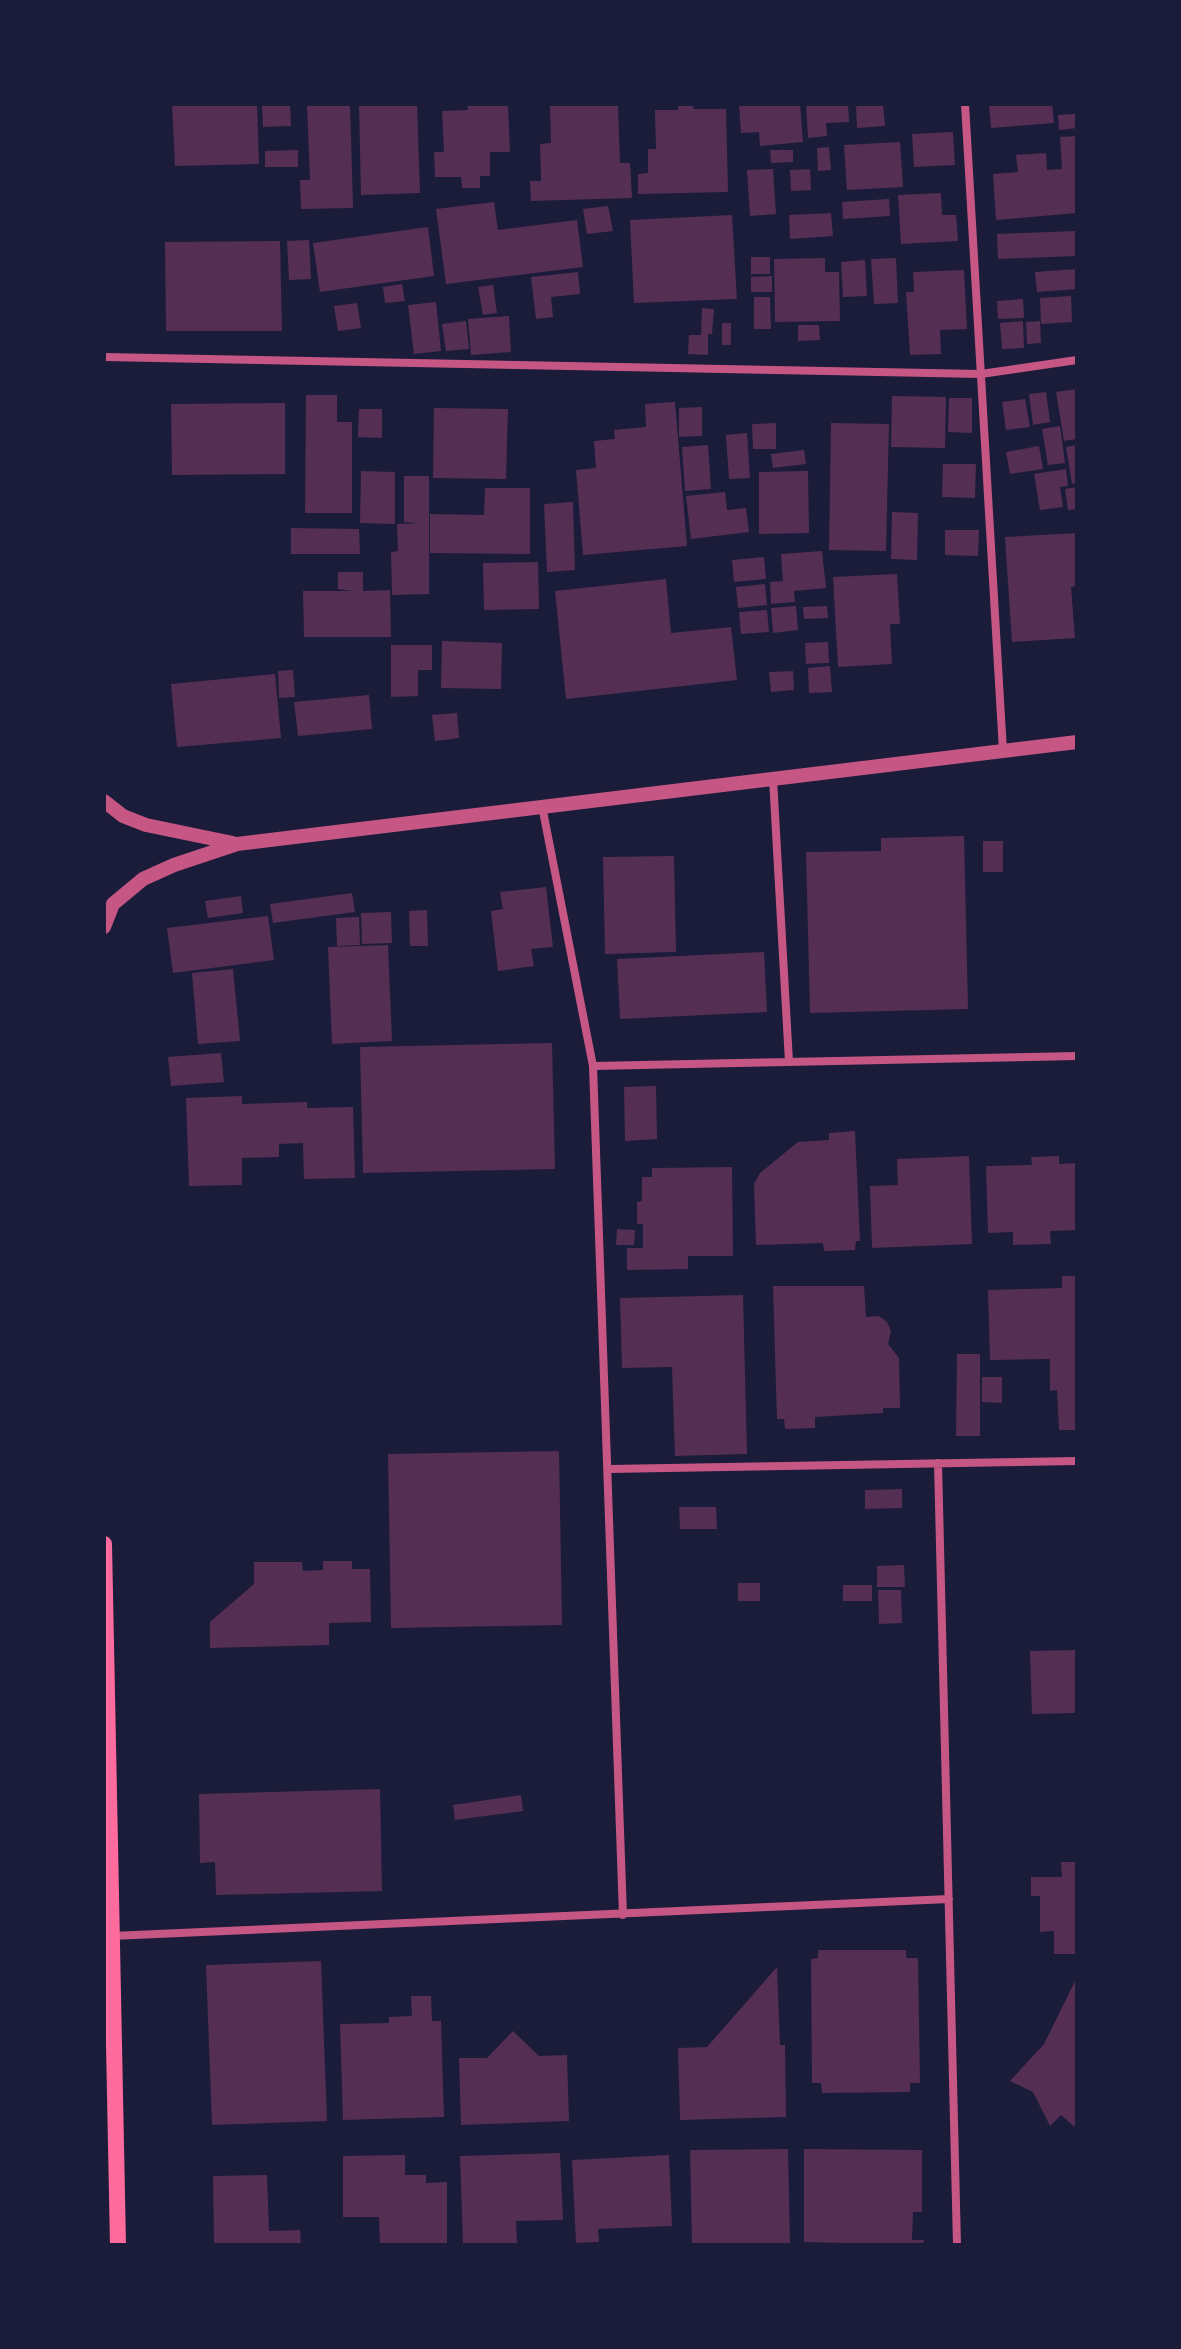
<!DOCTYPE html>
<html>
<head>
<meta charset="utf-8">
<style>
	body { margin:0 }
	#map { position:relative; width:1181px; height:2349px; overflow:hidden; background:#1b1b3a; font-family:"DejaVu Sans",sans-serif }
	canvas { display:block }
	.frame { position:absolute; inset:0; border:106px solid #1b1b3a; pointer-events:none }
</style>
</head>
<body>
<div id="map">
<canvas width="1181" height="2349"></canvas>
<div class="frame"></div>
</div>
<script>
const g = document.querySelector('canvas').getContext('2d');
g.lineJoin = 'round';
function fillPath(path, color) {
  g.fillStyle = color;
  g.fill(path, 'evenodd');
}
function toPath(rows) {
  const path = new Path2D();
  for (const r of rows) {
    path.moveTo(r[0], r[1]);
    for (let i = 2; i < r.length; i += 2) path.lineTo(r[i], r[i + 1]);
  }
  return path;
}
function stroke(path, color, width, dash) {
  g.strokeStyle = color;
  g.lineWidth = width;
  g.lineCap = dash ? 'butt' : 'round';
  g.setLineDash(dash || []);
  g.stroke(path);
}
fillPath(toPath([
	[172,104,257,104,259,164,175,166],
	[262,104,290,104,291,126,263,127],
	[307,104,350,104,353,208,301,209,300,180,310,180],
	[359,104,417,104,420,193,361,195],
	[577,104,618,105,620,163,630,163,632,198,531,201,530,181,541,181,540,144,551,143,550,106],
	[678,104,694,104,693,109,726,109,728,192,638,194,638,174,648,173,648,149,656,149,655,110,678,110],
	[739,104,800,104,803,142,760,146,759,132,741,133],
	[806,104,848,104,849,122,826,123,827,136,808,138],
	[856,104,883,104,885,126,857,128],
	[989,104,1052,104,1054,123,991,128],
	[467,105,508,105,510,152,490,152,490,176,480,176,480,188,462,188,461,177,435,177,434,152,444,152,442,111,468,110],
	[1076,114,1077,128,1059,130,1058,115],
	[953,132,955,165,914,167,912,134],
	[1077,136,1077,213,996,220,993,174,1018,172,1016,155,1046,153,1047,170,1062,169,1060,137],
	[900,142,903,187,847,190,844,145],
	[829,147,831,170,818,171,817,148],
	[298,150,298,167,265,167,265,151],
	[770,150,793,150,793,162,771,163],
	[773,169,776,214,750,216,747,170],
	[810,169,811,190,791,191,790,170],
	[941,193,942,215,956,215,958,241,901,244,898,195],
	[889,199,890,216,843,219,842,202],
	[494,202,498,230,577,220,583,267,446,284,436,209],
	[608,206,613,231,587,234,583,209],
	[831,213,833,236,790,239,789,215],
	[732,215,737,299,634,303,630,220],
	[428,227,434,276,320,292,313,243],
	[1075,231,1076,256,998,259,997,234],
	[309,240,311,279,289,280,287,241],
	[280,241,282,331,166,331,165,242],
	[751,257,770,257,770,274,751,274],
	[825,258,825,272,839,272,840,321,775,322,774,259],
	[896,258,898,303,874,304,871,259],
	[865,260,867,296,843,297,841,262],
	[1077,269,1077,289,1037,292,1035,272],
	[964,270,967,329,940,330,941,354,910,355,906,292,914,292,913,272],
	[578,272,580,294,551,297,553,317,536,319,531,277],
	[772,276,772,292,751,292,751,277],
	[402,284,405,301,385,303,383,287],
	[493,285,497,313,483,315,478,287],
	[1071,296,1072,322,1041,324,1040,298],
	[754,297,770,297,771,329,754,329],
	[1023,299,1024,318,998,319,997,301],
	[436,302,441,351,414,354,408,305],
	[357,303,361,328,338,331,334,306],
	[702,308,714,309,712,334,708,334,708,355,688,354,689,335,701,335],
	[509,316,511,352,471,355,468,319],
	[466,321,469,349,446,351,442,324],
	[1023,321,1024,348,1002,349,1000,323],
	[1040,321,1041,343,1027,344,1026,322],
	[722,323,731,323,731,345,722,345],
	[798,325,819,325,820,340,798,341],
	[1077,389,1077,439,1064,441,1056,392],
	[1046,392,1050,422,1033,425,1029,394],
	[306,395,337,395,337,422,352,422,352,513,305,513],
	[892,396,946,397,945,448,891,447],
	[949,398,972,398,972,433,948,432],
	[1025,399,1030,427,1006,430,1002,402],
	[675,402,687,546,583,555,576,470,596,468,594,441,615,439,614,430,646,427,645,404],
	[285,403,285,474,172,475,171,404],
	[702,407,702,436,679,437,679,408],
	[434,408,508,409,506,479,433,478],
	[359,409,382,409,382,438,358,437],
	[776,423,776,449,753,449,752,424],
	[831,423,889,424,886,551,829,550],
	[1060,426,1065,463,1048,465,1042,429],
	[747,433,750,478,729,479,726,435],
	[708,445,711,489,685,491,682,447],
	[1077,445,1077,483,1072,484,1066,447],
	[1039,446,1043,469,1010,474,1006,452],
	[804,450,806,464,773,468,771,454],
	[943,464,976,464,975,498,942,497],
	[1066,469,1068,486,1060,487,1063,507,1040,510,1034,474],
	[361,471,395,472,395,524,360,523],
	[808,471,809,533,759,534,759,472],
	[404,476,429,476,429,594,392,595,391,552,398,551,397,524,419,523,404,522],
	[1077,487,1077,509,1068,510,1065,489],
	[485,488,530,488,530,554,430,553,430,514,484,515],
	[725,492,727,510,746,508,749,532,691,539,686,496],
	[573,502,575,570,547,572,544,504],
	[892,512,918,513,917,560,891,559],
	[291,528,359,529,360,554,291,554],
	[945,530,979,530,978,556,945,555],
	[1077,533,1077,586,1071,587,1075,638,1012,642,1005,537],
	[822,551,826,588,794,591,795,602,771,604,770,582,783,581,781,554],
	[764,557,766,579,734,582,732,560],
	[538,562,539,609,484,610,483,563],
	[338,572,363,572,363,591,390,590,391,637,304,637,303,591,352,591,338,589],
	[897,574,900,624,890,624,892,664,838,667,833,577],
	[666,579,671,633,731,627,737,680,566,699,555,591],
	[765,584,767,605,738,608,736,587],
	[796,606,798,630,773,633,771,608],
	[827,606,828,618,804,619,803,607],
	[767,610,769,632,741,634,739,612],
	[442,641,502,643,501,689,441,688],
	[828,642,829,663,806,664,805,643],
	[391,645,432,645,432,670,418,670,418,696,391,697],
	[830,666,832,692,809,693,808,668],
	[293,670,295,697,279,698,278,671],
	[793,671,794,690,771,692,769,672],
	[275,674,281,738,177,747,171,684],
	[369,695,372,729,298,736,294,702],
	[457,713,459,738,435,741,432,715],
	[964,836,968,1009,810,1013,806,852,881,851,881,838],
	[983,841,1003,841,1003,872,983,872],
	[674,856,676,952,605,954,603,857],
	[546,887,553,947,531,949,534,966,498,971,491,911,503,909,500,892],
	[352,893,355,912,273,923,270,904],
	[241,896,243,913,208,918,205,901],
	[427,910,428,946,410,946,409,911],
	[391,912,392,943,362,944,361,913],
	[268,916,274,960,173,973,167,928],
	[359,917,360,945,337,946,336,918],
	[388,945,392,1041,332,1044,328,947],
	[764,952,767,1012,620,1019,617,959],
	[233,969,240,1041,198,1044,192,973],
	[552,1043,555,1169,363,1173,360,1047],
	[221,1053,224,1082,171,1086,168,1057],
	[656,1086,657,1139,625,1141,624,1087],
	[242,1096,242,1104,307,1102,307,1108,353,1107,355,1178,304,1179,303,1143,279,1144,279,1157,242,1158,242,1185,189,1186,186,1098],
	[855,1131,860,1241,856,1241,855,1250,824,1251,823,1243,756,1245,754,1184,760,1173,798,1142,829,1140,829,1133],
	[969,1156,972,1244,872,1248,870,1186,898,1185,897,1159],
	[1059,1156,1059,1164,1077,1163,1077,1230,1050,1231,1051,1244,1013,1245,1013,1232,988,1233,986,1166,1032,1165,1031,1157],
	[732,1167,733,1256,688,1256,688,1269,627,1270,627,1248,643,1248,643,1224,637,1224,637,1202,642,1201,642,1177,652,1177,652,1168],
	[617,1229,635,1230,634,1245,616,1245],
	[1062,1276,1077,1276,1077,1430,1059,1430,1057,1390,1050,1391,1050,1359,990,1360,988,1290,1062,1288],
	[773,1286,864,1286,866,1317,879,1316,887,1322,891,1331,888,1344,899,1358,900,1408,883,1408,883,1413,815,1417,815,1428,785,1429,784,1419,777,1419],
	[743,1295,747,1454,675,1456,672,1367,622,1368,620,1298],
	[957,1354,980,1354,980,1436,956,1436],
	[982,1377,1002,1377,1002,1403,982,1402],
	[559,1451,562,1625,391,1628,388,1454],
	[902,1489,902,1508,865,1509,865,1490],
	[679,1507,716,1507,717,1529,680,1529],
	[323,1561,352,1561,352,1569,370,1569,371,1622,329,1623,329,1645,210,1648,210,1622,254,1584,254,1562,302,1562,303,1571,323,1570],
	[904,1565,905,1587,877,1587,877,1566],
	[738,1583,760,1583,760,1601,738,1601],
	[843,1585,872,1585,872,1601,843,1601],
	[878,1590,901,1590,902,1623,879,1624],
	[1077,1650,1077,1709,1074,1713,1032,1714,1030,1651],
	[380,1789,382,1891,216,1895,215,1862,200,1863,199,1794],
	[521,1795,523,1811,455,1820,453,1805],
	[1061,1862,1077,1862,1077,1954,1054,1954,1054,1931,1040,1932,1040,1896,1031,1896,1031,1877,1062,1877],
	[818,1950,906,1950,906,1958,918,1958,920,2083,910,2083,910,2092,822,2093,821,2083,812,2083,811,1959,818,1958],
	[321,1961,327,2121,212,2125,206,1965],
	[777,1967,780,2045,785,2045,786,2117,680,2120,678,2048,707,2047],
	[1077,1977,1077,2129,1061,2115,1050,2126,1033,2092,1010,2081,1044,2044],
	[411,1996,431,1996,432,2021,441,2021,444,2117,343,2120,340,2024,389,2023,389,2017,412,2016],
	[513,2031,539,2056,567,2055,569,2121,461,2125,459,2058,487,2058],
	[788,2149,790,2245,692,2245,690,2150],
	[804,2149,922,2150,922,2212,913,2212,912,2240,924,2240,923,2245,804,2242],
	[560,2153,563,2220,516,2221,517,2243,463,2245,460,2156],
	[405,2155,405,2175,426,2175,426,2183,447,2182,447,2245,380,2245,379,2217,343,2217,343,2156],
	[669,2155,672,2226,598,2229,599,2242,576,2243,572,2160],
	[267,2175,269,2231,300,2230,301,2245,214,2245,213,2176]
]), '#542f53');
stroke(toPath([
	[965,104,1003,751],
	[104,357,981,374,1077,360],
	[773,779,789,1062],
	[542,806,593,1066,623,1915],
	[593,1066,1077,1056],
	[938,1463,957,2245],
	[609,1469,1077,1461],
	[112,1936,949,1899]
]), '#c65784', 8);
stroke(toPath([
	[104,801,123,816,146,825,233,843],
	[104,927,113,904,143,879,174,865,237,844,1077,742]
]), '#c65784', 14);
stroke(toPath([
	[104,1544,118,2245]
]), '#ff6b9d', 16);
</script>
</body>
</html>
